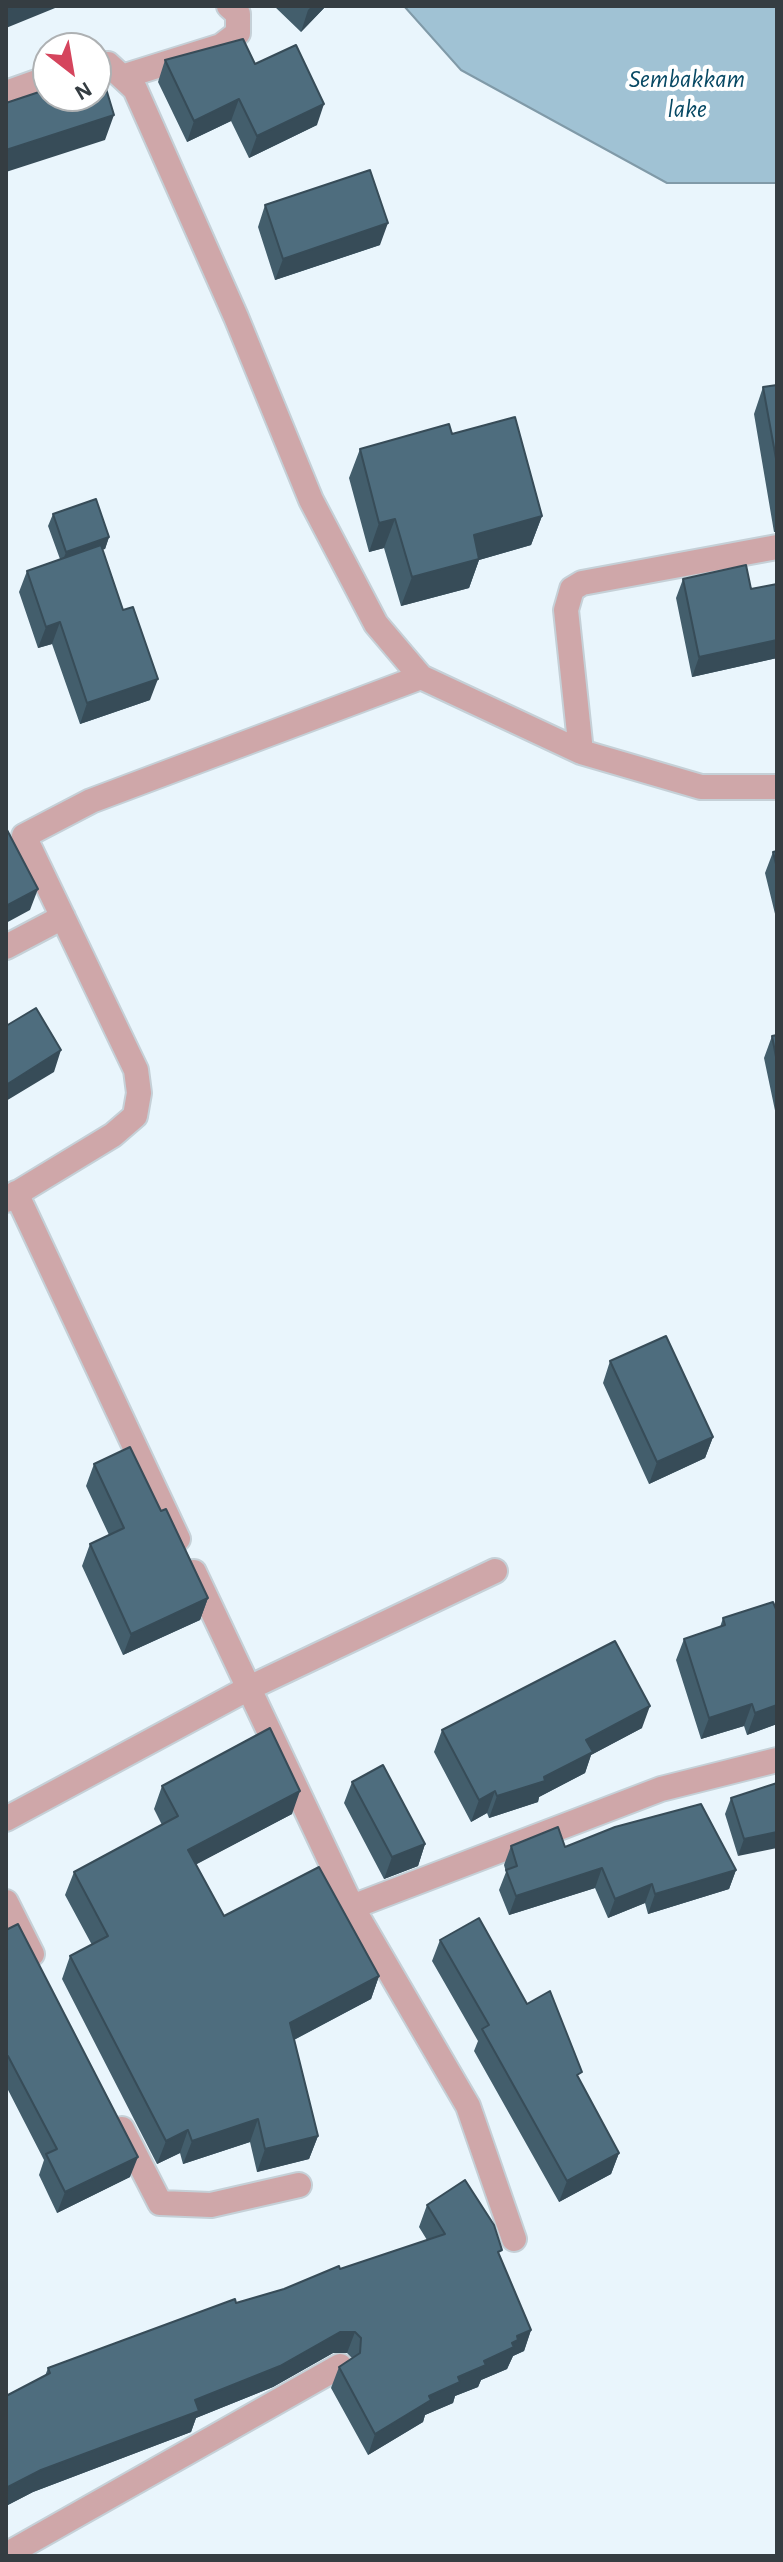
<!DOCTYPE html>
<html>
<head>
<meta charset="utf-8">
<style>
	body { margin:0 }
	#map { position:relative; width:783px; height:2562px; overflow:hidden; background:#e9f5fc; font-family:"Alegreya Sans",sans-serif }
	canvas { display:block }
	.frame { position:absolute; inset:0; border:8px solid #353d42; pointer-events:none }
	.north { position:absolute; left:32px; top:32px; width:80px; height:80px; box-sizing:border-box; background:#fff; border:2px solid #aeb1b3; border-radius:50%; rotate:149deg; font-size:22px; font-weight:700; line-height:32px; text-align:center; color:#353d42 }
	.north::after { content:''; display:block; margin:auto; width:28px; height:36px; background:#d5455d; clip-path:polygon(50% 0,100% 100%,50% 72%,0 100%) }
</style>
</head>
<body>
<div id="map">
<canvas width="783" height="2562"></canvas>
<div class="frame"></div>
<div class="north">N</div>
</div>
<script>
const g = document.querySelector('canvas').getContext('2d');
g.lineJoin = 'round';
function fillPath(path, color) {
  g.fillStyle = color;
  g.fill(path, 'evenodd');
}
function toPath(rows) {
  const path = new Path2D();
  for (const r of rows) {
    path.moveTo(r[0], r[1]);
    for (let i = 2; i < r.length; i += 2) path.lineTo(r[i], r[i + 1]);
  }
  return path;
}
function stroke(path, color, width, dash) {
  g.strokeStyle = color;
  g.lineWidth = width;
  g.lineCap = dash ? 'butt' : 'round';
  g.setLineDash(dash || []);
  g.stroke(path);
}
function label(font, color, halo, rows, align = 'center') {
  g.font = font + ' "Alegreya Sans",sans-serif';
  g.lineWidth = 8;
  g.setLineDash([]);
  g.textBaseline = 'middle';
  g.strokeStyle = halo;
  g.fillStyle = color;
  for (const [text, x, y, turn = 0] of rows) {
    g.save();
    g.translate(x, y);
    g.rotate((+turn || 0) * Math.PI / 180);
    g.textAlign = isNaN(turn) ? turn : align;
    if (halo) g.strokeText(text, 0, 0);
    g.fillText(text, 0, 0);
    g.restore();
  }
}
const water = toPath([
	[404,6,777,6,777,183,667,183,461,70,404,6]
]);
fillPath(water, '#a0c2d4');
stroke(water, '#809aa8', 2);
const minor = toPath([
	[96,65,108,64,135,89,236,317,311,500,376,624,421,677,581,752,701,787,777,787],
	[125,76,221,46,238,33,238,14,229,6],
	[6,93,48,78],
	[581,752,566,610,572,589,582,583,777,547],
	[6,947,63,917],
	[16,1193,178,1539],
	[6,1200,113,1135,135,1116,139,1093,136,1070,24,836,91,801,421,677],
	[194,1572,352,1907,468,2106,514,2239],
	[6,1819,249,1688,495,1571],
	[6,1902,32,1954],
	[352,1907,661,1789,777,1760],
	[122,2129,160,2203,211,2205,299,2185],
	[6,2555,340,2366]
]);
stroke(minor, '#c5d0d7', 28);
stroke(minor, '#cfa7a9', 24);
fillPath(toPath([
	[274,6,326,6,301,32],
	[165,60,255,64,317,125,249,158,231,121,187,142,158,82],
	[265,205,380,245,275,280,258,227],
	[777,385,777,532,774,532,754,414,763,387],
	[452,434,542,516,531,545,479,560,469,588,401,606,384,548,369,552,349,478,360,449],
	[53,514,109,537,105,549,102,549,150,700,80,724,52,644,38,648,19,592,27,571,60,559,48,526],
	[683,579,751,589,777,584,777,658,692,677,676,598],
	[777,851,777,922,765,873,773,852],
	[777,1035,777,1120,764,1058,772,1036],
	[610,1361,713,1437,705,1458,649,1484,603,1383],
	[94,1464,161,1511,208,1598,200,1620,123,1655,82,1566,90,1544,109,1535,86,1486],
	[777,1608,777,1724,747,1735,744,1726,701,1739,676,1660,684,1639,720,1627,723,1618],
	[642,1728,591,1755,585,1773,539,1797,538,1802,489,1818,487,1813,471,1822,434,1752,442,1730],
	[352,1782,425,1844,418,1866,384,1879,344,1803],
	[777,1783,738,1856,725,1814,731,1798],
	[162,1786,292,1814,196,1864,224,1916,379,1976,371,1999,294,2040,318,2136,309,2159,257,2172,250,2142,183,2164,180,2153,157,2164,62,1979,70,1956,92,1945,65,1895,74,1872,162,1825,154,1809],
	[511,1846,565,1847,736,1870,729,1889,648,1914,645,1903,608,1918,595,1888,509,1915,499,1890,506,1872,504,1865],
	[6,1930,130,2177,57,2213,39,2175,44,2160,6,2086],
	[440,1940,527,2004,579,2079,619,2153,611,2174,559,2202,474,2051,478,2041,432,1961],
	[427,2205,500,2257,531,2330,524,2351,513,2356,507,2369,481,2380,478,2387,455,2396,453,2403,425,2415,423,2422,368,2455,331,2388,339,2367,352,2358,347,2353,333,2353,273,2387,196,2418,191,2432,33,2492,6,2506,6,2396,45,2376,48,2368,236,2303,284,2289,427,2240,419,2227]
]), '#435e6c');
fillPath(toPath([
	[16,6,60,6,6,28,6,10],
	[312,6,326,6,301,32,308,10],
	[239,99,231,121,187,142,194,121],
	[324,104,317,125,249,158,257,136],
	[114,115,105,140,6,172,6,150],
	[388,223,380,245,275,280,283,259],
	[542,516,531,545,479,560,469,588,401,606,412,577,474,535],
	[395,519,384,548,369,552,379,523],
	[109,537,105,549,62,563,66,552],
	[60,622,52,644,38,648,46,627],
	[777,640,777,658,692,677,699,657],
	[158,679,150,700,80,724,87,703],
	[38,889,30,910,6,923,6,906],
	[61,1050,54,1072,6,1101,6,1085],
	[713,1437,705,1458,649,1484,657,1462],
	[208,1598,200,1620,123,1655,131,1634],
	[752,1704,744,1726,701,1739,709,1718],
	[777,1705,777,1724,747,1735,755,1713],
	[650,1706,642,1728,591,1755,585,1773,539,1797,538,1802,489,1818,497,1796,544,1777,586,1740],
	[300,1791,292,1814,180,1873,188,1850],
	[495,1791,487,1813,471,1822,479,1800],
	[777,1832,777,1848,738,1856,744,1839],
	[425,1844,418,1866,384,1879,392,1857],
	[602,1868,595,1888,509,1915,516,1896],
	[736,1870,729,1889,648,1914,655,1894],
	[652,1884,645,1903,608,1918,615,1899],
	[379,1976,371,1999,282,2046,290,2023],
	[258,2119,250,2142,183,2164,192,2141],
	[188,2130,180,2153,157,2164,166,2141],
	[318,2136,309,2159,257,2172,265,2149],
	[619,2153,611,2174,559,2202,567,2181],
	[138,2157,130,2177,57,2213,65,2192],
	[531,2330,524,2351,513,2356,507,2369,481,2380,478,2387,455,2396,453,2403,425,2415,423,2422,368,2455,375,2434,429,2396,484,2361,517,2336],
	[340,2332,355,2332,347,2353,333,2353,273,2387,196,2418,191,2432,33,2492,6,2506,6,2488,41,2470]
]), '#374c58');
const building = toPath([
	[6,6,16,6,6,10,6,6],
	[243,39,255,64,296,45,324,104,257,136,239,99,194,121,165,60,243,39],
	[101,72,114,115,6,150,6,103,48,89,48,96,96,96,96,74,101,72],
	[370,170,388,223,283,259,265,205,370,170],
	[777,385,777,464,763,387,777,385],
	[515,417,542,516,474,535,479,559,412,577,395,519,379,523,360,449,449,424,452,434,515,417],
	[96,499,109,537,66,552,53,514,96,499],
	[101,545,123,610,133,607,158,679,87,703,60,622,46,627,27,571,101,545],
	[746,565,751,589,777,584,777,640,699,657,683,579,746,565],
	[6,828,38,889,6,906,6,828],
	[777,851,777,868,773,852,777,851],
	[36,1008,61,1050,6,1085,6,1026,36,1008],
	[777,1035,777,1062,772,1036,777,1035],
	[666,1336,713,1437,657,1462,610,1361,666,1336],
	[130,1447,161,1511,166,1509,208,1598,131,1634,90,1544,124,1528,94,1464,130,1447],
	[773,1602,776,1609,777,1608,777,1705,755,1713,752,1704,709,1718,684,1639,725,1625,723,1618,773,1602],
	[615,1641,650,1706,586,1740,593,1752,544,1777,545,1781,497,1796,495,1791,479,1800,442,1730,615,1641],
	[270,1728,300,1791,188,1850,224,1916,319,1867,379,1976,290,2023,318,2136,265,2149,258,2119,192,2141,188,2130,166,2141,70,1956,108,1936,74,1872,178,1816,162,1786,270,1728],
	[383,1765,425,1844,392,1857,352,1782,383,1765],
	[777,1783,777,1832,744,1839,731,1798,777,1783],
	[701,1804,736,1870,655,1894,652,1884,615,1899,602,1868,516,1896,506,1870,517,1866,511,1846,558,1827,565,1847,615,1827,701,1804],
	[479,1918,527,2004,550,1991,582,2072,577,2075,619,2153,567,2181,482,2029,489,2025,440,1940,479,1918],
	[18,1924,138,2157,65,2192,46,2154,57,2149,8,2056,6,2057,6,1930,18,1924],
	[465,2180,494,2225,502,2250,498,2252,531,2330,517,2336,518,2340,512,2343,514,2347,484,2361,486,2365,458,2377,460,2382,429,2396,431,2400,375,2434,339,2367,360,2353,361,2338,355,2332,340,2332,280,2366,195,2400,199,2411,41,2470,6,2488,6,2396,50,2373,48,2368,235,2299,236,2303,284,2289,339,2266,340,2269,445,2234,427,2205,465,2180]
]);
fillPath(building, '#4e6d7e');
stroke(building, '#374c58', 2);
label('italic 26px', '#084964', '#fff', [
	["Sembakkam",687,79],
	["lake",687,109]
]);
</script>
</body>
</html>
